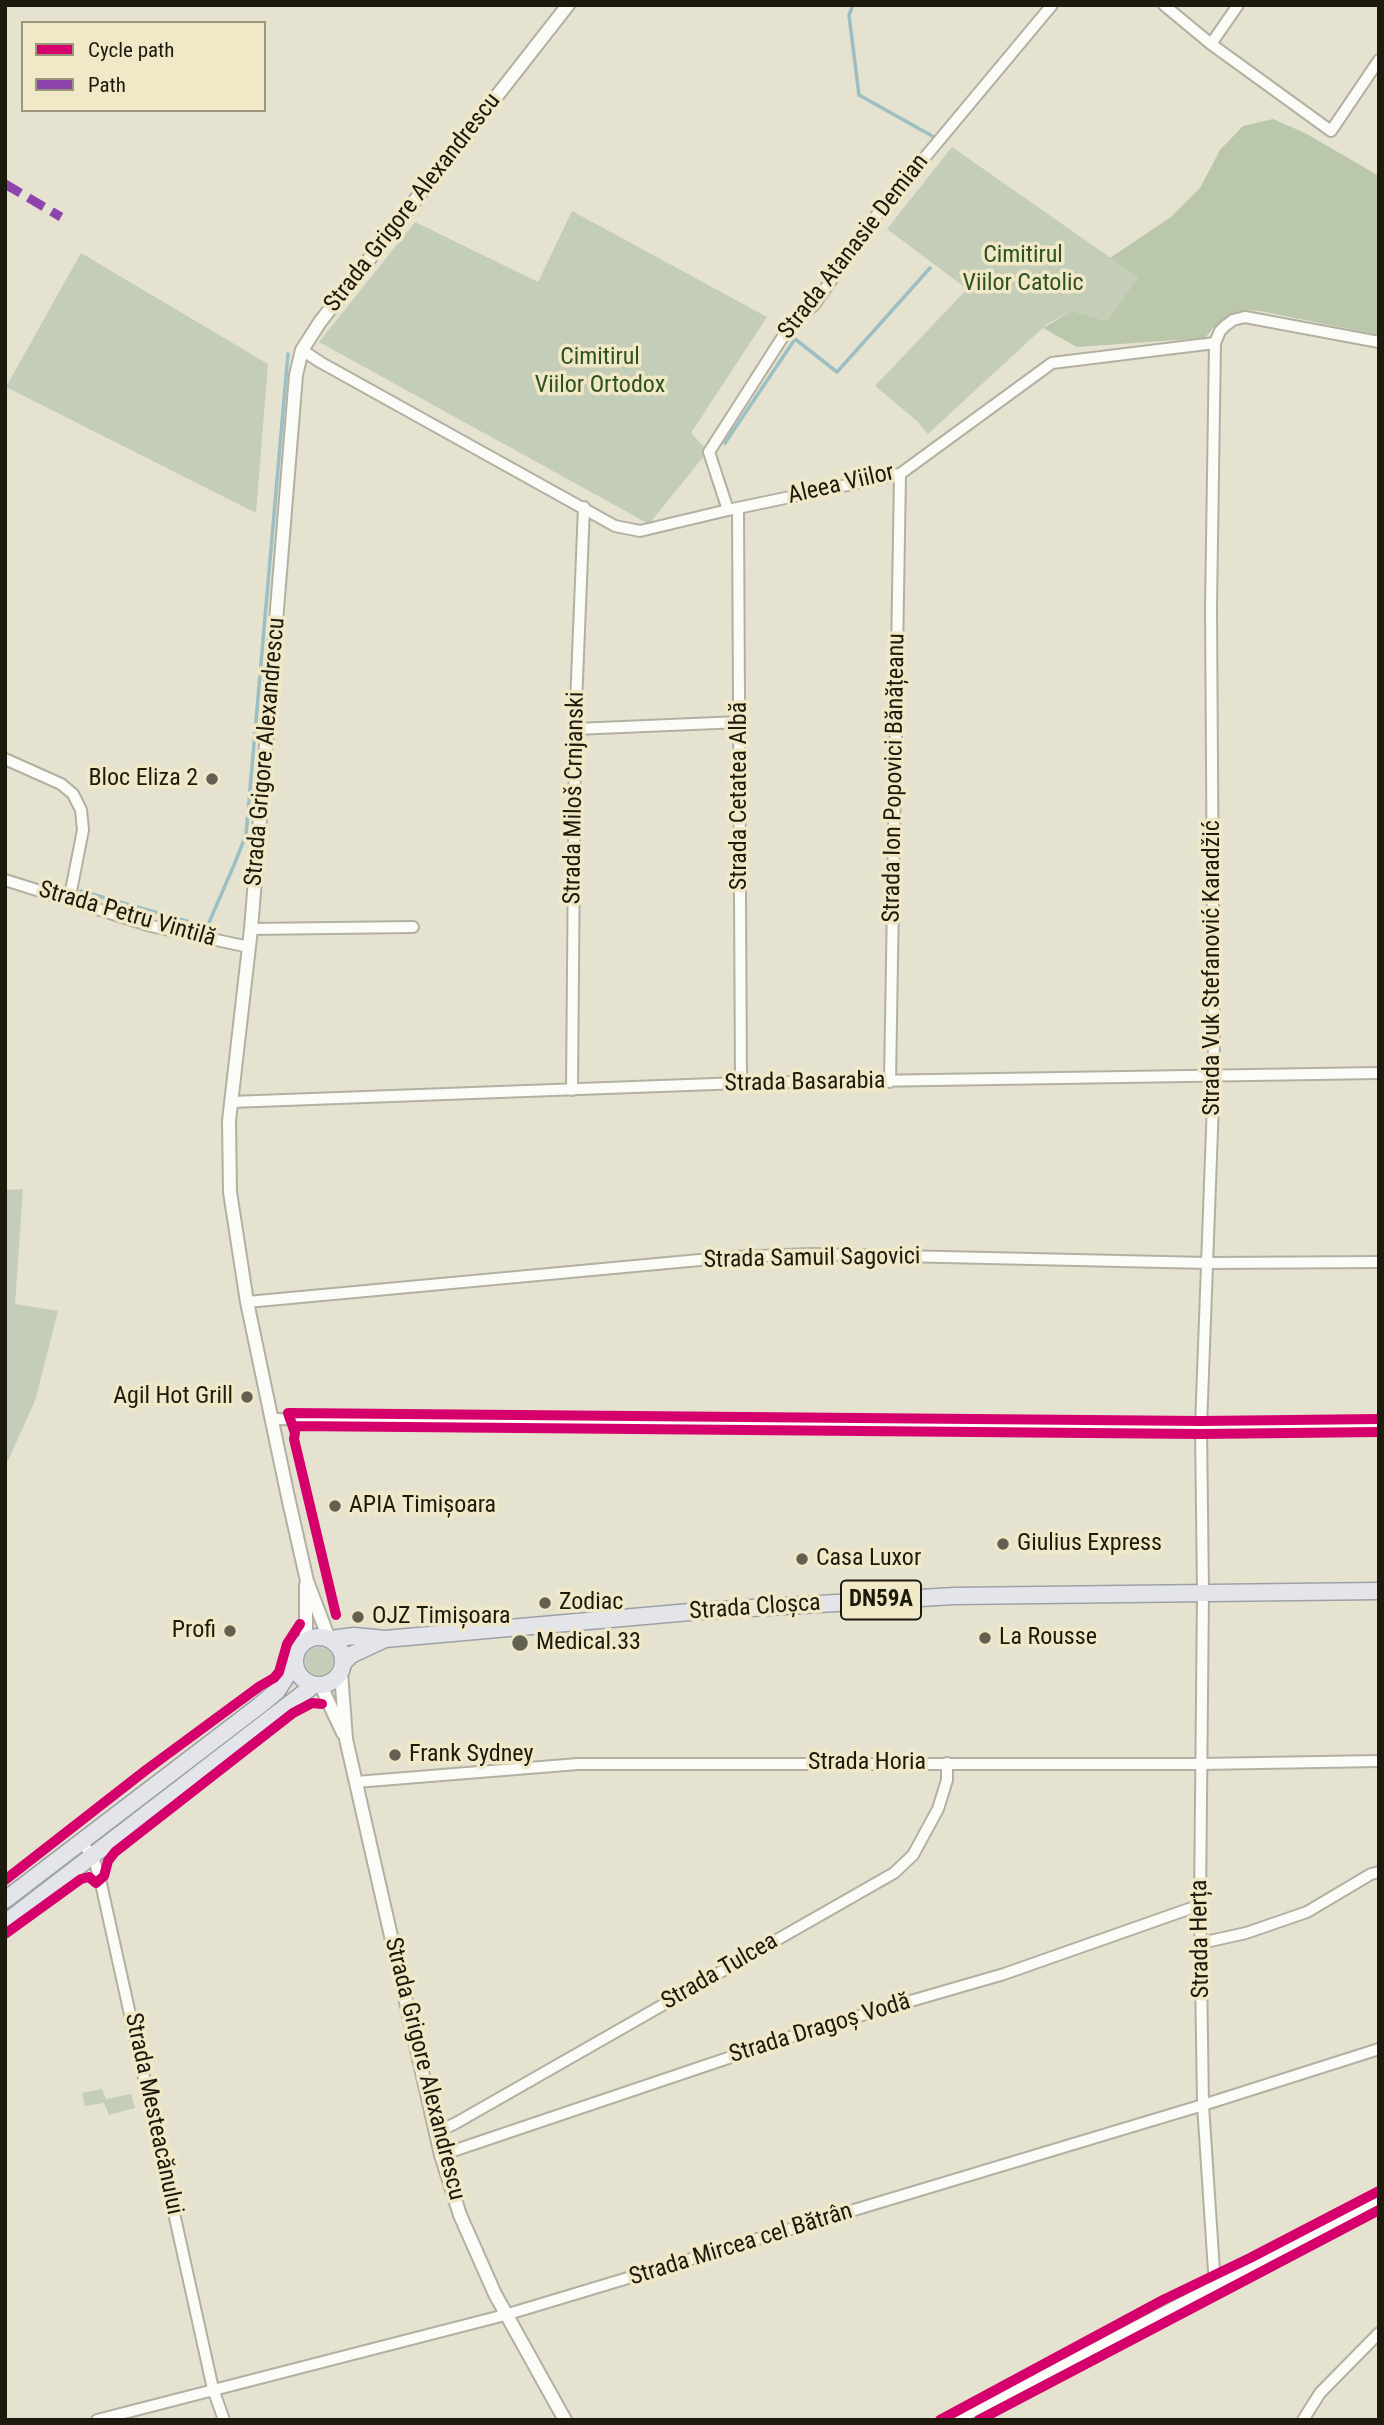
<!DOCTYPE html>
<html>
<head>
<meta charset="utf-8">
<style>
	body { margin:0 }
	#map { position:relative; width:1384px; height:2425px; overflow:hidden; background:#e6e2d0; font-family:"Roboto Condensed",sans-serif }
	canvas { display:block }
	.frame { position:absolute; inset:0; border:7px solid #1c190d; pointer-events:none }
	.legend { position:absolute; left:21px; top:21px; width:245px; height:91px; box-sizing:border-box; background:#f0e8c6; border:2px solid #9b957c; margin:0; padding:9px 12px; list-style:none; font-size:21px; color:#1c190d }
	.legend li { display:flex; align-items:center; gap:14px; height:35px }
	.legend b { width:35px; border:2px solid #9b957c }
</style>
</head>
<body>
<div id="map">
<canvas width="1384" height="2425"></canvas>
<div class="frame"></div>
<ul class="legend">
<li><b style="height:9px;background:#d6006c"></b>Cycle path</li>
<li><b style="height:9px;background:#8e44ad"></b>Path</li>
</ul>
</div>
<script>
const g = document.querySelector('canvas').getContext('2d');
g.lineJoin = 'round';
function fillPath(path, color) {
  g.fillStyle = color;
  g.fill(path, 'evenodd');
}
function toPath(rows) {
  const path = new Path2D();
  for (const r of rows) {
    if (r.length === 3) {
      path.moveTo(r[0] + r[2], r[1]);
      path.arc(r[0], r[1], r[2], 0, 2 * Math.PI);
      continue;
    }
    path.moveTo(r[0], r[1]);
    for (let i = 2; i < r.length; i += 2) path.lineTo(r[i], r[i + 1]);
  }
  return path;
}
function stroke(path, color, width, dash) {
  g.strokeStyle = color;
  g.lineWidth = width;
  g.lineCap = dash ? 'butt' : 'round';
  g.setLineDash(dash || []);
  g.stroke(path);
}
function label(font, color, halo, rows, align = 'center') {
  g.font = font + ' "Roboto Condensed",sans-serif';
  g.lineWidth = 7;
  g.setLineDash([]);
  g.textBaseline = 'middle';
  g.strokeStyle = halo;
  g.fillStyle = color;
  for (const [text, x, y, turn = 0] of rows) {
    g.save();
    g.translate(x, y);
    g.rotate((+turn || 0) * Math.PI / 180);
    g.textAlign = isNaN(turn) ? turn : align;
    if (halo) g.strokeText(text, 0, 0);
    g.fillText(text, 0, 0);
    g.restore();
  }
}
fillPath(toPath([
	[952,147,1138,277,1107,321,1072,311,1047,324,928,434,917,421,875,386,967,289,887,229],
	[572,211,767,317,691,433,708,451,649,524,319,342,415,222,538,282],
	[81,253,268,364,256,513,6,387],
	[23,1189,15,1304,58,1311,35,1401,5,1467,5,1190],
	[319,1661,14],
	[102,2089,106,2099,131,2094,135,2108,109,2115,104,2103,85,2106,82,2093]
]), '#c4cdb7');
fillPath(toPath([
	[1273,119,1305,133,1379,176,1379,335,1260,311,1246,310,1231,315,1214,327,1205,338,1077,347,1043,328,1072,311,1107,321,1138,277,1110,258,1171,217,1200,188,1220,150,1243,126]
]), '#bac7ab');
stroke(toPath([
	[853,5,849,15,859,95,934,137],
	[725,443,795,339,837,372,930,268],
	[81,891,207,927,234,865,246,835,288,354]
]), '#9cbfc3', 3.5);
const minor = toPath([
	[1164,5,1211,44,1331,131,1379,60],
	[1211,44,1238,5],
	[1215,343,1211,607,1214,1076,1201,1427,1203,1592,1200,1905,1203,2105,1215,2286],
	[302,350,320,362,615,526,640,531,728,510,900,474,1052,363,1215,343,1220,331,1225,326,1233,320,1245,317,1379,342],
	[738,508,741,1083],
	[728,510,709,452,791,324,814,305,876,216,1052,5],
	[575,729,740,722],
	[5,759,61,784,73,794,81,810,83,830,69,901],
	[5,880,151,926,249,947],
	[251,929,413,927],
	[890,1082,900,474],
	[572,1090,575,729,584,507],
	[231,1102,741,1083,1379,1073],
	[247,1302,732,1257,811,1254,1208,1263,1379,1262],
	[271,1419,1201,1427,1379,1425],
	[356,1782,578,1764,1201,1764,1379,1761],
	[82,1843,93,1857,100,1879,213,2389,224,2420],
	[1201,1943,1246,1933,1307,1912,1371,1874,1379,1872],
	[435,2133,456,2123,894,1873,913,1855,938,1809,947,1780,947,1763],
	[441,2155,814,2029,1004,1974,1200,1905],
	[97,2420,505,2315,1203,2105,1379,2049],
	[957,2420,1379,2200],
	[1303,2420,1320,2393,1379,2333]
]);
const tertiary = toPath([
	[329,1639,307,1581,288,1497,247,1302,230,1192,229,1121,251,929,296,375,302,350,320,322,568,5],
	[306,1640,306,1585],
	[341,1672,346,1739,441,2155,460,2215,495,2294,565,2420],
	[321,1686,343,1733]
]);
const primary = toPath([
	[319,1661,24],
	[331,1639,354,1636,385,1639,701,1611,954,1596,1379,1591],
	[343,1663,351,1655,383,1640],
	[5,1900,259,1706,277,1691,295,1663],
	[5,1923,314,1685]
]);
stroke(minor, '#b3b0a2', 14);
stroke(tertiary, '#b3b0a2', 16);
stroke(primary, '#9da1a5', 19);
stroke(minor, '#fbfbf8', 10);
stroke(tertiary, '#fbfbf8', 12);
stroke(primary, '#e3e5ea', 16);
stroke(toPath([
	[5,184,61,217]
]), '#8e44ad', 9, [18, 9]);
stroke(toPath([
	[293,1426,1201,1434,1379,1432],
	[336,1615,294,1439,295,1433,288,1413,1201,1421,1379,1419],
	[5,1880,146,1770,260,1686,274,1678,279,1672,287,1644,300,1624],
	[5,1934,81,1879,89,1877,96,1883,104,1876,108,1861,115,1852,293,1713,312,1703,322,1704],
	[940,2420,1163,2300,1250,2258,1379,2191],
	[979,2420,1379,2210]
]), '#d6006c', 10);
for (const [x, y, r, color] of [
	[212,779,7,"#635f51"],
	[247,1397,7,"#635f51"],
	[335,1506,7,"#635f51"],
	[1003,1544,7,"#635f51"],
	[802,1559,7,"#635f51"],
	[545,1603,7,"#635f51"],
	[358,1617,7,"#635f51"],
	[230,1631,7,"#635f51"],
	[985,1638,7,"#635f51"],
	[520,1643,9,"#635f51"],
	[395,1755,7,"#635f51"]
]) {
  const dot = new Path2D();
  dot.arc(x, y, r, 0, 2 * Math.PI);
  g.fillStyle = color;
  g.fill(dot);
  stroke(dot, '#f0e8c6', 2.5);
}
for (const [x, y, w] of [
	[881,1600,80]
]) {
  const box = new Path2D();
  box.roundRect(x - w / 2, y - 19.5, w, 39, 5);
  g.fillStyle = '#f0e8c6';
  g.fill(box);
  stroke(box, '#1c190d', 2);
}
label('bold 23px', '#1c190d', null, [
	["DN59A",881,1600]
]);
label('24px', '#1c190d', '#f0e8c6', [
	["Strada Grigore Alexandrescu",413,203,-52],
	["Strada Atanasie Demian",854,247,-52],
	["Aleea Viilor",841,485,-13],
	["Strada Grigore Alexandrescu",266,752,-85],
	["Strada Ion Popovici Bănățeanu",895,778,-89],
	["Strada Cetatea Albă",740,796,-90],
	["Strada Miloš Crnjanski",575,798,-89],
	["Strada Petru Vintilă",127,915,16],
	["Strada Vuk Stefanović Karadžić",1213,968,-90],
	["Strada Basarabia",805,1083,-1],
	["Strada Samuil Sagovici",812,1259,-1],
	["Strada Cloșca",755,1608,-4],
	["Strada Horia",867,1763],
	["Strada Herța",1201,1939,-91],
	["Strada Tulcea",720,1972,-30],
	["Strada Dragoș Vodă",820,2029,-17],
	["Strada Grigore Alexandrescu",424,2069,76],
	["Strada Mesteacănului",153,2114,78],
	["Strada Mircea cel Bătrân",741,2245,-17]
]);
label('24px', '#2d511f', '#f0e8c6', [
	["Cimitirul",1023,256],
	["Viilor Catolic",1023,284],
	["Cimitirul",600,358],
	["Viilor Ortodox",600,386]
]);
label('24px', '#1c190d', '#f0e8c6', [
	["Bloc Eliza 2",198,779,"right"],
	["Agil Hot Grill",233,1397,"right"],
	["APIA Timișoara",349,1506],
	["Giulius Express",1017,1544],
	["Casa Luxor",816,1559],
	["Zodiac",559,1603],
	["OJZ Timișoara",372,1617],
	["Profi",216,1631,"right"],
	["La Rousse",999,1638],
	["Medical.33",536,1643],
	["Frank Sydney",409,1755]
], 'left');
</script>
</body>
</html>
